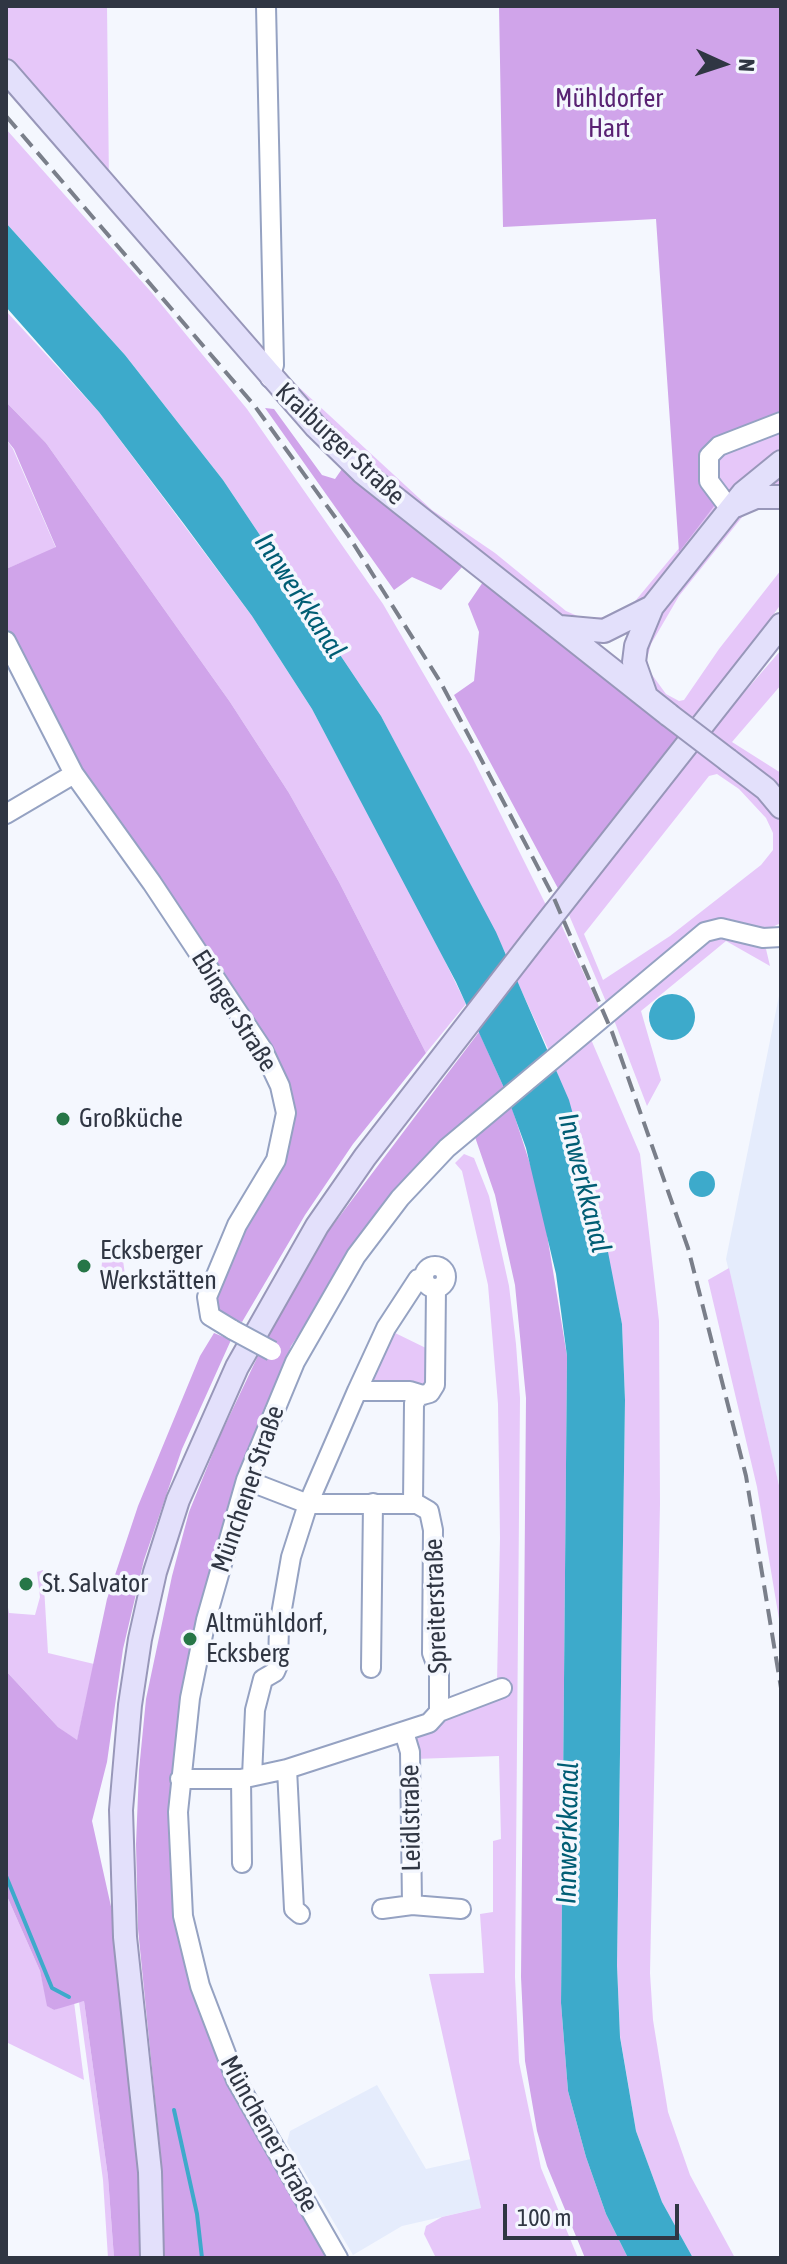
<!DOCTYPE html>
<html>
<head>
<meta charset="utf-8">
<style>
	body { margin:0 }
	#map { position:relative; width:787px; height:2264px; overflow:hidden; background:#f4f7fe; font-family:"Asap Condensed",sans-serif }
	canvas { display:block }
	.frame { position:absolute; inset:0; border:8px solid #303643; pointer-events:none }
	.north { position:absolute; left:683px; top:24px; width:80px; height:80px; -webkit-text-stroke:6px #f4f7fe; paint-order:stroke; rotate:93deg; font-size:22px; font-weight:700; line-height:32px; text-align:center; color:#303643 }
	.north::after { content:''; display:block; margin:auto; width:28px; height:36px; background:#303643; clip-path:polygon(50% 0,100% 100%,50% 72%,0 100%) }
	.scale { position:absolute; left:503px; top:2204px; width:176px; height:36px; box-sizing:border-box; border:4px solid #303643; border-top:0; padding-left:10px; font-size:24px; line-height:28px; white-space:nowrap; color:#303643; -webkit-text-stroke:6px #f4f7fe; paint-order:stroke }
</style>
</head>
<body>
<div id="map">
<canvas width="787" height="2264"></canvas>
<div class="frame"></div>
<div class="north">N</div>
<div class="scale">100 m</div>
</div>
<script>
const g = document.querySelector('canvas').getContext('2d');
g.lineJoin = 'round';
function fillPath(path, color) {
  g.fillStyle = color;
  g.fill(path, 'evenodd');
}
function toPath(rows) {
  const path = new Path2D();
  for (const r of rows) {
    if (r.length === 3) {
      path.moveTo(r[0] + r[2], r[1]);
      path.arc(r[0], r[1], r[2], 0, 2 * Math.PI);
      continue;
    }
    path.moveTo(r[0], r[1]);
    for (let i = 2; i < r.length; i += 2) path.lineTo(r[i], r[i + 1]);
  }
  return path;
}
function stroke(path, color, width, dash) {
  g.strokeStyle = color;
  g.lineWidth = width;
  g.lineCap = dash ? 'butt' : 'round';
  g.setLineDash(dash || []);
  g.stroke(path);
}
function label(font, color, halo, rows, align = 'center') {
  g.font = font + ' "Asap Condensed",sans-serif';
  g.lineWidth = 7;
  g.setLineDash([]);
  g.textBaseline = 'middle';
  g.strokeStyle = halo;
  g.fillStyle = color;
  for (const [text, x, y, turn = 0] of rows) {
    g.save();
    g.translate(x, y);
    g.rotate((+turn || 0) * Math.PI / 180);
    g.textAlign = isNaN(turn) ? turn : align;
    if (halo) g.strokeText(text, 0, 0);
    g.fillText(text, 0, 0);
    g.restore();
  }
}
fillPath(toPath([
	[781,986,781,1494,726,1259],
	[377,2085,426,2169,471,2159,481,2208,402,2226,353,2255,287,2142,290,2131]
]), '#e5ecfc');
fillPath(toPath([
	[6,6,107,6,109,183,6,63],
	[6,129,152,293,247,409,383,604,472,757,547,907,507,956,381,716,223,480,125,355,6,223],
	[6,311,99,412,252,616,312,709,426,922,466,1004,426,1053,339,882,289,793,230,702,46,443,6,402],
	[278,368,432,510,495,553,566,611,582,618,609,617,631,606,715,505,716,513,642,605,614,625,569,623,367,466,321,422],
	[781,427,781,492,731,492,720,488,712,465,721,453],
	[6,439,13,449,56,548,6,569],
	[759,507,743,516,679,596,651,644,647,659,650,672,666,694,679,701,684,700,719,649,781,570,781,604,697,721,660,699,641,669,651,626,738,514],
	[781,650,781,685,732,742,781,773,781,787,709,733],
	[696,748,781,814,781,923,768,929,725,918,702,923,607,1004,569,915],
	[717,774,739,789,766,818,773,833,773,850,761,865,670,936,603,980,584,934,709,776],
	[560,922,601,1011,549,1051,517,981],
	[718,934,766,949,770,966,726,941,641,1011,661,1080,647,1106,614,1020,681,960],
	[590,1037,640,1154,659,1321,660,1504,650,1973,653,2020,668,2112,690,2175,735,2258,693,2258,662,2202,636,2131,620,2036,617,1965,625,1400,622,1324,586,1159,555,1067],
	[464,1154,474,1158,489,1196,509,1286,516,1344,520,1398,515,1977,519,2062,541,2168,578,2258,436,2258,424,2234,426,2226,442,2217,481,2208,429,1974,484,1973,480,1914,493,1912,493,1841,501,1839,499,1756,415,1759,414,1737,497,1682,500,1538,498,1404,488,1285,462,1171,455,1163],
	[123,1260,126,1283,100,1286,102,1262],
	[729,1268,781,1494,781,1631,757,1487,708,1280],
	[389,1330,432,1351,426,1385,363,1385],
	[43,1570,48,1653,94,1664,77,1741,58,1727,6,1671,6,1597,9,1613,35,1615,40,1597,37,1572],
	[6,1894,40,1971,48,2006,54,2010,74,2002,84,2080,6,2042],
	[84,2001,108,2177,114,2258,108,2258,103,2180,79,2002]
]), '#e6c7f9');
fillPath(toPath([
	[499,6,781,6,781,417,717,442,704,483,715,505,679,552,656,219,503,227],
	[6,402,46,443,230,702,289,793,339,882,426,1053,353,1144,305,1215,242,1322,217,1312,214,1298,244,1227,271,1186,287,1151,290,1097,59,739,6,632,6,569,56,547,14,449,6,439],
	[265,408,274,409,322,475,335,479,344,466,463,566,441,590,412,577,394,590],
	[483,582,682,737,561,894,454,695,474,681,479,632,468,604],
	[479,1032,505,1090,325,1295,291,1346,268,1406,223,1532,171,1855,178,1936,193,1994,235,2100,329,2258,164,2258,163,2179,138,1929,136,1844,139,1770,146,1699,172,1576,189,1512,219,1438,266,1339,327,1233],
	[506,1106,512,1108,541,1198,567,1356,561,2003,568,2091,586,2157,606,2214,628,2258,585,2258,547,2166,537,2131,525,2061,521,1977,526,1398,515,1285,495,1195,475,1137,476,1131],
	[214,1333,231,1340,182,1449,144,1560,123,1649,107,1762,92,1821,112,1911,139,2173,143,2258,114,2258,108,2177,84,2001,54,2010,47,2006,40,1971,6,1894,6,1671,58,1727,77,1740,107,1599,138,1506,200,1356]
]), '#d0a4ea');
fillPath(toPath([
	[6,223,125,355,223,480,381,716,496,932,569,1100,601,1216,622,1324,625,1400,617,1965,620,2037,636,2131,662,2202,693,2258,628,2258,606,2214,586,2157,568,2091,561,2003,567,1356,556,1274,526,1148,505,1090,456,982,312,709,252,616,184,524,99,412,6,307],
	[672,1017,23],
	[702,1184,13]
]), '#3daacb');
stroke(toPath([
	[6,1876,52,1988,69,1997],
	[174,2110,197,2214,202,2258]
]), '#3daacb', 4);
const minor = toPath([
	[266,6,274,365,270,378],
	[730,509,709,481,709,456,719,446,781,422],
	[6,641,74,774,152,883,263,1050,280,1086,286,1113,276,1160,237,1225,207,1297,210,1316,233,1330],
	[6,814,74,774],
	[435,1277,11],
	[357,1391,386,1328,418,1279,424,1278],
	[246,1480,308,1504,417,1504,429,1511,433,1530,432,1653,439,1672,439,1712],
	[413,1503,414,1403,419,1396,430,1393,435,1385,436,1288],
	[371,1668,373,1503],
	[404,1732,410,1752,412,1905],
	[287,1769,294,1909,300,1914],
	[252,1776,255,1710,263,1679,275,1672,278,1665,279,1626,291,1557,308,1504,357,1391,410,1391,423,1395],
	[180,1779,241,1779,287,1769,429,1723,439,1712,502,1688],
	[241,1779,242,1863],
	[382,1909,412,1905,461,1909],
	[338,2258,236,2080,200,1986,183,1916,178,1812,190,1698,206,1620,246,1480,295,1362,356,1256,400,1198,447,1148,705,932,721,928,763,938,781,937]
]);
const major = toPath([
	[6,71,316,427,362,472,669,715],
	[735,506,756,497,781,497],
	[560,627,604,631,652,607],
	[646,696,634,662,636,646,652,607,743,493,781,462],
	[728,760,766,789,781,807],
	[152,2258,150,2172,125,1937,121,1810,130,1705,140,1639,155,1572,178,1500,237,1367,317,1226,365,1157,534,939,781,625]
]);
stroke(minor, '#95a2c2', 22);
stroke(major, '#9897b9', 26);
stroke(minor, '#fff', 18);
stroke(major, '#e3e0fb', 22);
stroke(toPath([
	[6,116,254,405,348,535,441,683,553,896,612,1032,688,1248,746,1476,781,1688]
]), '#7a7f8a', 4, [16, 8]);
const minorBridge = toPath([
	[233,1330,272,1351]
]);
const majorBridge = toPath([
	[669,715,728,760]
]);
stroke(minorBridge, '#95a2c2', 22, []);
stroke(majorBridge, '#9897b9', 26, []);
stroke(minorBridge, '#fff', 18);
stroke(majorBridge, '#e3e0fb', 22);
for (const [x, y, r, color] of [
	[63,1119,8,"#267647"],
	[84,1266,8,"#267647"],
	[26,1584,8,"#267647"],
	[190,1639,8,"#267647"]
]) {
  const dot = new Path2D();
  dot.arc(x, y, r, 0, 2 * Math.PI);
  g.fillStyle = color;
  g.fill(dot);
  stroke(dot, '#f4f7fe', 3);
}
label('26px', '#592273', '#f4f7fe', [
	["Mühldorfer",609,99],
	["Hart",609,129]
]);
label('26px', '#303643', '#f4f7fe', [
	["Kraiburger Straße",340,444,43],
	["Ebinger Straße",234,1011,58],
	["Münchener Straße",248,1489,-71],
	["Spreiterstraße",436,1606,-92],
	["Leidlstraße",411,1818,-91],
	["Münchener Straße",269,2134,61]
]);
label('26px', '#303643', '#f4f7fe', [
	["Großküche",79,1119],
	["Ecksberger",100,1251],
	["Werkstätten",100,1281],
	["St. Salvator",42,1584],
	["Altmühldorf,",206,1624],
	["Ecksberg",206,1654]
], 'left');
label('italic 28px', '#005d74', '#f4f7fe', [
	["Innwerkkanal",300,596,57],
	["Innwerkkanal",584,1183,76],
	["Innwerkkanal",568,1833,-89]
]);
</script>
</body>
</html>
